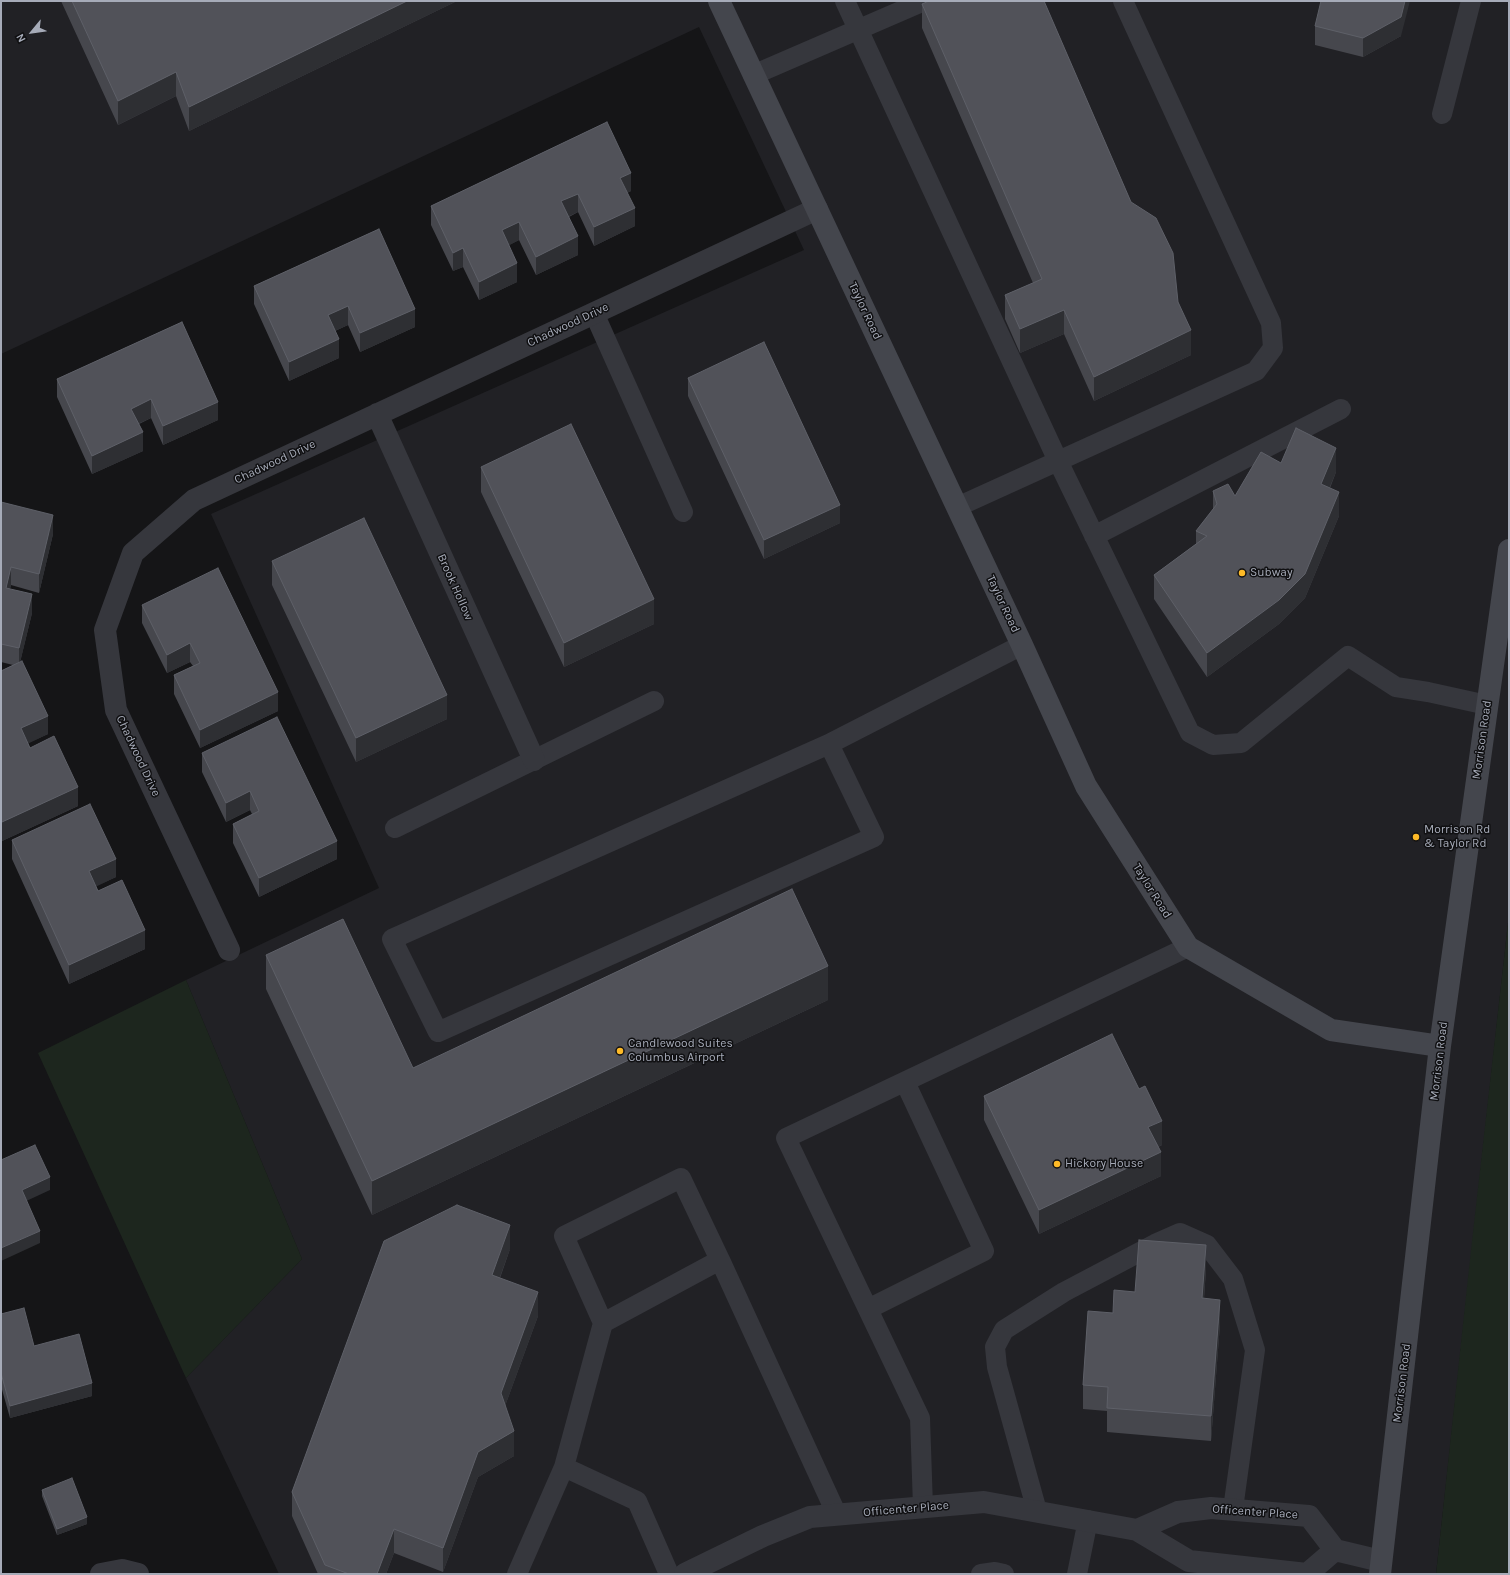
<!DOCTYPE html>
<html>
<head>
<meta charset="utf-8">
<style>
	body { margin:0 }
	#map { position:relative; width:1510px; height:1575px; overflow:hidden; background:#151517; font-family:Karla,sans-serif }
	canvas { display:block }
	.frame { position:absolute; inset:0; border:2px solid #a6abb8; pointer-events:none }
	.north { position:absolute; left:12px; top:12px; width:40px; height:40px; -webkit-text-stroke:3px #101012; paint-order:stroke; rotate:241deg; font-size:11px; font-weight:700; line-height:16px; text-align:center; color:#a6abb8 }
	.north::after { content:''; display:block; margin:auto; width:14px; height:18px; background:#a6abb8; clip-path:polygon(50% 0,100% 100%,50% 72%,0 100%) }
</style>
</head>
<body>
<div id="map">
<canvas width="1510" height="1575"></canvas>
<div class="frame"></div>
<div class="north">N</div>
</div>
<script>
const g = document.querySelector('canvas').getContext('2d');
g.lineJoin = 'round';
function fillPath(path, color) {
  g.fillStyle = color;
  g.fill(path, 'evenodd');
}
function toPath(rows) {
  const path = new Path2D();
  for (const r of rows) {
    path.moveTo(r[0], r[1]);
    for (let i = 2; i < r.length; i += 2) path.lineTo(r[i], r[i + 1]);
  }
  return path;
}
function stroke(path, color, width, dash) {
  g.strokeStyle = color;
  g.lineWidth = width;
  g.lineCap = dash ? 'butt' : 'round';
  g.setLineDash(dash || []);
  g.stroke(path);
}
function label(font, color, halo, rows, align = 'center') {
  g.font = font + ' Karla,sans-serif';
  g.lineWidth = 3;
  g.setLineDash([]);
  g.textBaseline = 'middle';
  g.strokeStyle = halo;
  g.fillStyle = color;
  for (const [text, x, y, turn = 0] of rows) {
    g.save();
    g.translate(x, y);
    g.rotate((+turn || 0) * Math.PI / 180);
    g.textAlign = isNaN(turn) ? turn : align;
    if (halo) g.strokeText(text, 0, 0);
    g.fillText(text, 0, 0);
    g.restore();
  }
}
fillPath(toPath([
	[1,1,1509,1,1509,914,1436,1574,279,1574,186,1378,302,1259,186,980,379,888,211,514,804,250,699,27,1,354]
]), '#212125');
fillPath(toPath([
	[1509,914,1509,1574,1436,1574,1471,1250],
	[186,980,302,1259,186,1378,38,1053]
]), '#1d261e');
stroke(toPath([
	[845,1,1058,461,1190,733,1213,745,1241,743,1348,656,1396,687,1428,692,1487,705],
	[753,75,924,1],
	[1442,114,1471,1],
	[594,313,683,512],
	[957,507,1256,371,1273,348,1271,323,1123,1],
	[1094,536,1341,409],
	[829,744,874,837,438,1032,392,939,829,744,1022,645],
	[395,828,654,701],
	[868,1309,984,1251,905,1082],
	[603,1323,564,1236,681,1178,720,1260],
	[923,1507,920,1418,786,1138,1188,947],
	[1037,1511,997,1367,995,1347,1004,1330,1064,1292,1155,1244,1180,1233,1207,1245,1233,1279,1255,1350,1233,1509],
	[517,1574,564,1467],
	[669,1574,637,1501,564,1467,603,1323,720,1260,837,1515],
	[981,1574,995,1572,1004,1574],
	[1077,1574,1088,1520]
]), '#36373d', 20);
stroke(toPath([
	[377,414,534,760],
	[229,950,116,710,105,630,133,553,194,500,817,209],
	[1137,1530,1178,1512,1211,1508,1309,1516,1335,1550,1381,1561],
	[101,1574,122,1570,138,1574],
	[685,1574,763,1536,810,1517,984,1502,1137,1530,1189,1561,1307,1574,1335,1550]
]), '#36373d', 22);
stroke(toPath([
	[719,1,1022,645,1086,786,1188,947,1331,1030,1440,1046],
	[1380,1574,1440,1046,1509,550]
]), '#44464d', 22);
fillPath(toPath([
	[61,1,457,1,189,131,176,96,118,125],
	[922,4,1131,202,1178,302,1191,355,1094,401,1064,334,1020,353,1005,319,1005,295,1033,283,922,28],
	[1315,26,1401,36,1363,57,1315,45],
	[607,122,631,191,627,193,635,226,594,246,578,212,569,217,578,255,536,275,519,240,509,245,517,282,479,300,463,267,453,271,431,225,431,206],
	[379,229,415,327,360,352,348,325,335,331,339,358,289,381,254,304,254,286],
	[182,322,218,420,163,445,151,418,139,424,143,451,92,474,57,397,57,379],
	[688,378,840,523,764,559,688,396],
	[1281,463,1336,472,1330,488,1339,516,1305,598,1279,624,1207,677,1154,599,1154,575,1196,544,1196,531,1213,510,1213,491,1235,496],
	[481,467,654,624,564,667,481,492],
	[1,502,53,534,39,593,11,585,10,589,32,613,20,662,48,734,28,743,30,748,78,806,2,841,1,840,1,671,13,665,1,662],
	[272,561,447,719,356,762,272,585],
	[142,605,278,711,200,748,174,694,174,675,193,666,190,662,167,673,142,623],
	[202,753,337,859,259,897,233,843,233,824,252,814,250,810,226,822,202,772],
	[12,840,116,877,96,886,98,891,145,949,69,984,12,859],
	[266,955,413,1068,828,1000,372,1215,266,989],
	[984,1096,1162,1145,1158,1147,1161,1176,1039,1234,984,1120],
	[510,1249,500,1278,538,1316,505,1406,514,1456,478,1477,443,1572,394,1553,386,1574,318,1574,292,1516,292,1492],
	[1206,1269,1204,1299,1220,1324,1211,1441,1107,1432,1107,1411,1083,1409,1083,1385,1113,1313,1135,1292],
	[1,1314,34,1346,92,1396,10,1418,1,1386],
	[42,1490,87,1524,57,1535,42,1496]
]), '#46474d');
fillPath(toPath([
	[407,1,457,1,189,131,189,107],
	[1405,1,1410,1,1401,36,1363,57,1363,38],
	[176,72,176,96,118,125,118,101],
	[631,173,631,191,620,196,620,178],
	[578,194,578,212,561,220,561,201],
	[635,208,635,226,594,246,594,227],
	[519,222,519,240,502,249,502,230],
	[578,236,578,255,536,275,536,257],
	[463,248,463,267,453,271,453,253],
	[517,263,517,282,479,300,479,282],
	[348,306,348,325,328,334,328,315],
	[415,309,415,327,360,352,360,333],
	[1064,310,1064,334,1020,353,1020,329],
	[1191,330,1191,355,1094,401,1094,377],
	[339,339,339,358,289,381,289,362],
	[151,399,151,418,131,427,131,409],
	[218,402,218,420,163,445,163,426],
	[143,432,143,451,92,474,92,456],
	[1336,448,1336,472,1321,508,1321,484],
	[1339,492,1339,516,1305,598,1279,624,1207,677,1207,653],
	[840,505,840,523,764,559,764,540],
	[53,515,53,534,39,593,39,574],
	[11,567,11,585,6,607,6,588],
	[32,594,32,613,19,667,19,648],
	[654,599,654,624,564,667,564,643],
	[190,643,190,662,167,673,167,655],
	[278,692,278,711,200,748,200,730],
	[447,695,447,719,356,762,356,738],
	[48,716,48,734,21,747,21,728],
	[78,787,78,806,2,841,2,822],
	[250,791,250,810,226,822,226,803],
	[337,841,337,859,259,897,259,878],
	[116,859,116,877,89,890,89,871],
	[145,930,145,949,69,984,69,965],
	[828,966,828,1000,372,1215,372,1181],
	[1162,1121,1162,1145,1148,1151,1148,1127],
	[1161,1152,1161,1176,1039,1234,1039,1210],
	[50,1177,50,1190,22,1203,22,1190],
	[510,1225,510,1249,492,1299,492,1275],
	[40,1231,40,1243,1,1261,1,1248],
	[1206,1245,1206,1269,1202,1323,1202,1298],
	[538,1292,538,1316,501,1417,501,1393],
	[1220,1300,1220,1324,1211,1441,1211,1416],
	[92,1383,92,1396,10,1418,10,1406],
	[514,1431,514,1456,478,1477,443,1572,443,1548,478,1452],
	[87,1517,87,1524,57,1535,57,1529],
	[394,1529,394,1553,386,1574,377,1574]
]), '#2e2f33');
const building = toPath([
	[72,1,407,1,189,107,176,72,118,101,72,1],
	[929,1,1044,1,1131,202,1156,218,1173,253,1178,302,1191,330,1094,377,1064,310,1020,329,1005,295,1042,279,922,4,929,1],
	[1321,1,1405,1,1401,17,1363,38,1315,26,1321,1],
	[607,122,631,173,620,178,635,208,594,227,578,194,561,201,578,236,536,257,519,222,502,230,517,263,479,282,463,248,453,253,431,206,607,122],
	[379,229,415,309,360,333,348,306,328,315,339,339,289,362,254,286,379,229],
	[182,322,218,402,163,426,151,399,131,409,143,432,92,456,57,379,182,322],
	[764,342,840,505,764,540,688,378,764,342],
	[571,424,654,599,564,643,481,467,571,424],
	[1296,428,1336,448,1321,484,1339,492,1305,574,1279,600,1207,653,1154,575,1207,536,1196,531,1217,504,1213,491,1228,484,1235,496,1261,452,1281,463,1296,428],
	[1,502,53,515,39,574,11,567,6,588,32,594,19,648,1,644,1,502],
	[364,518,447,695,356,738,272,561,364,518],
	[218,568,278,692,200,730,174,675,200,663,190,643,167,655,142,605,218,568],
	[22,661,48,716,21,728,30,748,54,736,78,787,2,822,1,821,1,671,22,661],
	[277,717,337,841,259,878,233,824,259,811,250,791,226,803,202,753,277,717],
	[90,804,116,859,89,871,98,891,122,880,145,930,69,965,12,840,90,804],
	[792,889,828,966,372,1181,266,955,343,919,413,1068,792,889],
	[1112,1034,1139,1089,1145,1086,1162,1121,1148,1127,1161,1152,1039,1210,984,1096,1112,1034],
	[35,1145,50,1177,22,1190,40,1231,1,1248,1,1160,35,1145],
	[457,1205,510,1225,492,1275,538,1292,501,1393,514,1431,478,1452,443,1548,394,1529,377,1574,349,1574,325,1565,292,1492,384,1241,457,1205],
	[1139,1240,1206,1245,1202,1298,1220,1300,1211,1416,1107,1408,1108,1387,1083,1385,1088,1311,1113,1313,1114,1290,1135,1292,1139,1240],
	[24,1308,34,1346,79,1334,92,1383,10,1406,1,1373,1,1314,24,1308],
	[72,1478,87,1517,57,1529,42,1490,72,1478]
]);
fillPath(building, '#515259');
stroke(building, '#5e6068', 1);
for (const [x, y, r, color] of [
	[1242,573,4,"#feba27"],
	[1416,837,4,"#feba27"],
	[620,1051,4,"#feba27"],
	[1057,1164,4,"#feba27"]
]) {
  const dot = new Path2D();
  dot.arc(x, y, r, 0, 2 * Math.PI);
  g.fillStyle = color;
  g.fill(dot);
  stroke(dot, '#101012', 1.5);
}
label('12px', '#a6abb8', '#101012', [
	["Taylor Road",865,311,65],
	["Chadwood Drive",568,325,-25],
	["Chadwood Drive",275,462,-25],
	["Brook Hollow",455,587,66],
	["Taylor Road",1003,604,65],
	["Morrison Road",1482,740,-82],
	["Chadwood Drive",138,756,65],
	["Taylor Road",1152,891,58],
	["Morrison Road",1439,1061,-83],
	["Morrison Road",1402,1383,-83],
	["Officenter Place",906,1509,-5],
	["Officenter Place",1255,1512,4]
]);
label('12px', '#a6abb8', '#101012', [
	["Subway",1250,573],
	["Morrison Rd",1424,830],
	["& Taylor Rd",1424,844],
	["Candlewood Suites",628,1044],
	["Columbus Airport",628,1058],
	["Hickory House",1065,1164]
], 'left');
</script>
</body>
</html>
